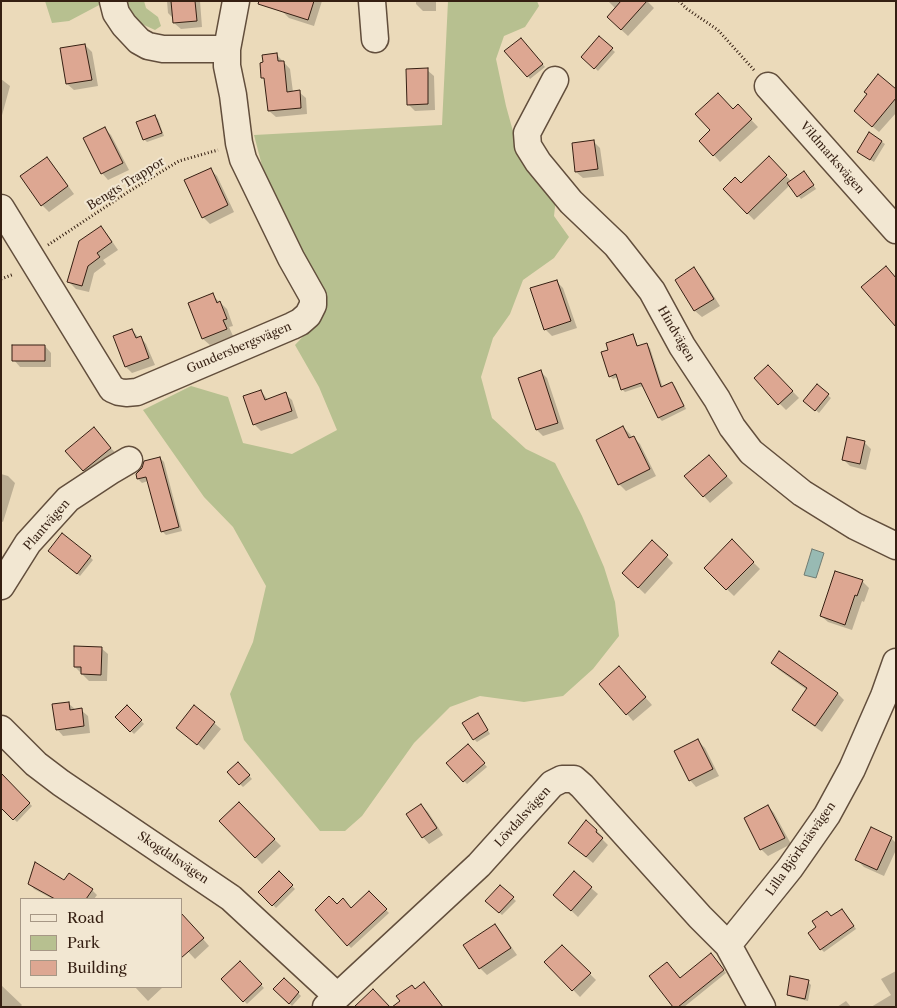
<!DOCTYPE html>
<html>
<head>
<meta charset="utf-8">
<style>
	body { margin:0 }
	#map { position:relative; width:897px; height:1008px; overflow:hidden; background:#ebdaba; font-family:"Libre Caslon Text",serif }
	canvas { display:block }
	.frame { position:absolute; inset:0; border:2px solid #351f12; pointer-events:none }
	.legend { position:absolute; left:20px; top:898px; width:162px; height:90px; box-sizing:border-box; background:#f2e7d2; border:1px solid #a69785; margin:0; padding:6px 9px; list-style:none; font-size:15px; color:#351f12 }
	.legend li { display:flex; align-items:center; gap:10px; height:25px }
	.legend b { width:25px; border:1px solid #a69785 }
</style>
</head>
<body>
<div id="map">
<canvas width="897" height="1008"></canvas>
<div class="frame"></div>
<ul class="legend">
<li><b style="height:6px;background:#f2e7d2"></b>Road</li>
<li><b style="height:14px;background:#b7c090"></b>Park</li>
<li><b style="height:14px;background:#dda792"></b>Building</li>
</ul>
</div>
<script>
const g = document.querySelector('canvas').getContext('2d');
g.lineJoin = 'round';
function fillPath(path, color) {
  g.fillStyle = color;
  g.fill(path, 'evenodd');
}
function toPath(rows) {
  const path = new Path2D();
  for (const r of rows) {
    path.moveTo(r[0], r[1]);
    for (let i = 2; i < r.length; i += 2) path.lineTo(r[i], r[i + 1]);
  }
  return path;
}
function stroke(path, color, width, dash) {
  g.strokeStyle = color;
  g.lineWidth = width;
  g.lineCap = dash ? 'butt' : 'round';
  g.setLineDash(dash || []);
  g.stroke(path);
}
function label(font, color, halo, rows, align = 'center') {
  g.font = font + ' "Libre Caslon Text",serif';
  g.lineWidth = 4;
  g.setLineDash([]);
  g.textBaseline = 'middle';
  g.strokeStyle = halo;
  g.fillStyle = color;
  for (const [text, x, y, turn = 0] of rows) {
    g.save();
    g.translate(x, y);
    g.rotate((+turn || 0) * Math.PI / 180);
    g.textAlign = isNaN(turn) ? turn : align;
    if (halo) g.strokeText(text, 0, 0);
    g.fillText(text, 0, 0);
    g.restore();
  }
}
fillPath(toPath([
	[45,1,102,1,103,3,69,21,52,23],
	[120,1,144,1,146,8,158,17,161,26,155,30,144,25,127,17],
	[448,1,537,1,539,6,525,27,504,36,496,59,506,106,514,135,556,198,554,216,569,237,554,258,523,280,510,314,493,338,481,377,492,418,526,449,555,463,582,516,604,567,615,602,619,636,593,669,563,696,524,702,480,696,450,707,414,743,362,816,345,831,320,831,244,740,230,694,253,642,266,586,233,527,204,497,143,410,191,386,228,397,243,443,292,454,337,430,319,387,295,345,313,326,272,204,254,135,442,125]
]), '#b7c090');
const water = toPath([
	[812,549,824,553,816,578,804,575,812,549]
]);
fillPath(water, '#98bab3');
stroke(water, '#707c73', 1);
fillPath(toPath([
	[167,1,200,1,202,27,181,29,174,23,174,19,168,13],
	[286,1,322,1,314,26,289,18,282,11],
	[416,1,436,1,436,11,423,11,416,4],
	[608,1,647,1,654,8,628,36,615,24,616,9],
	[599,38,615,52,598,71,583,56],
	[523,42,545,67,530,79,528,76],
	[85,45,92,52,98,86,74,90,67,84],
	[277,55,290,69,293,92,299,92,306,98,307,114,276,117,269,111,266,80,263,77],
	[427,70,434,76,435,110,415,111,408,104],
	[1,79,10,86,1,119],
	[896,90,896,113,879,132,862,118],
	[738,106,758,127,720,162,701,141],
	[154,116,158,119,164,136,147,142,144,139],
	[105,129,111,135,129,170,108,180,102,173],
	[870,134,885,144,874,162,862,155],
	[593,141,600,148,604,176,583,178,576,172],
	[47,158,53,165,74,194,49,212,42,205,22,177],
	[769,158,791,181,807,176,816,189,801,199,790,185,754,220,724,189,741,184],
	[210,169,217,176,234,212,210,224,203,217],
	[101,227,107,234,118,250,103,260,106,264,94,273,89,292,76,289,69,282],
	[694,269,701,276,720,306,702,317,695,311,676,280],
	[556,281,563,288,577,328,552,336,545,329],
	[212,295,227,309,233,326,229,327,233,336,210,345,203,339,189,304],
	[132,330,139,338,140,337,146,344,155,365,132,373,126,367],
	[632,335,635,338,638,347,647,345,650,348,663,388,672,383,675,386,686,409,662,421,659,418,643,386,625,392,622,389,618,377,613,379,610,376,610,351],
	[45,346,51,353,51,367,20,367,14,360],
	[768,366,799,398,786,410,755,379],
	[541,372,547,378,564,429,543,436,537,430],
	[817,386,831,398,819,413,808,403],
	[261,391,268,400,285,394,292,400,298,418,261,431,254,424],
	[623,427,630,434,632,438,633,437,640,444,656,476,626,491,619,484],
	[100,435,117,455,90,477,67,451],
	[864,442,871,449,866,470,850,466,843,459],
	[709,456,733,483,710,503,686,476],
	[160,458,164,462,182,531,166,535,162,531,148,481,142,483,138,479,137,474],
	[1,474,8,476,15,483,3,522,1,521],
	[732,541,760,569,734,596,705,568],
	[652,542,673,563,645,594,623,573],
	[53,554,90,557,93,560,80,576],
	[862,581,869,588,864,602,862,601,852,630,828,622,821,616],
	[101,648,108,654,107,681,89,681,75,667],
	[779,653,838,694,844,700,822,732,800,716,794,710,807,690,779,670,772,663],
	[625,674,652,705,633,721,627,714],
	[68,703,76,710,81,710,88,716,90,733,63,736,57,729],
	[127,707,144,724,134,734,117,717],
	[481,718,490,734,477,742,474,739],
	[214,723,221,729,204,750,202,748,183,732],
	[698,741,705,748,719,776,696,787,690,780],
	[468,745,487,767,467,784,448,763],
	[238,763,252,779,243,787,228,772],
	[1,774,32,806,17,822,1,807],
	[239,804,281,846,262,864,221,821],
	[421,805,428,812,443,835,429,844,423,837],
	[768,806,774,813,791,844,768,856,761,849,745,818],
	[871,829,891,838,896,843,896,850,884,876,864,867,857,860],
	[597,831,603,837,602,839,608,845,593,863,576,849],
	[279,873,295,889,276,908,260,892],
	[65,882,92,890,97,895,94,899,53,899,34,889,29,883],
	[500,887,516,901,502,915,487,901],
	[591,888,598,894,578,917,561,901],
	[369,893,389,913,351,948,316,910,337,906,352,909],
	[845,913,856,929,824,952,821,949,832,918],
	[187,920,209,946,195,959,181,944],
	[495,926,501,932,517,955,487,975,480,968,465,946],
	[562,946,596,980,580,997,546,962],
	[714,958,726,973,684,1007,675,1007],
	[240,963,264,988,247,1004,223,979],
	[896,971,896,1007,871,1007,891,995,881,979],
	[284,979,301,996,292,1006,275,989],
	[808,982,811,985,808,1001,791,997,788,994],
	[1,985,22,1005,20,1007,1,1007],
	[135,987,163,987,148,1001],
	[846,1001,851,1007,837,1007]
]), '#0003');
const building = toPath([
	[171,1,195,1,197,21,173,23,171,1],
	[259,1,314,1,308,20,258,4,259,1],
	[621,1,647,1,621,30,607,17,621,1],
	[599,36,613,48,594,69,581,57,599,36],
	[521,38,543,64,527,77,504,51,521,38],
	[85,44,92,80,66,84,60,48,85,44],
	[277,53,278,61,284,61,287,92,300,90,301,108,268,111,264,78,261,78,260,63,263,62,262,55,277,53],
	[428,68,428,104,407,105,406,69,428,68],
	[878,74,896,89,896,98,872,127,854,111,867,94,864,92,878,74],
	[718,93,733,109,738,104,752,119,713,156,699,141,710,130,695,114,718,93],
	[155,115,162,133,143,140,136,122,155,115],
	[105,127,123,163,101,174,83,138,105,127],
	[869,132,882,141,870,160,857,152,869,132],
	[594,140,598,169,575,172,572,143,594,140],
	[769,156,787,175,747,214,723,189,735,177,741,183,769,156],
	[47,157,68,186,41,206,20,176,47,157],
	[211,168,228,205,202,218,184,180,211,168],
	[804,171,814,185,797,197,787,183,804,171],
	[101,226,112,242,97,253,100,257,88,266,82,286,67,282,79,241,101,226],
	[886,266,896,278,896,327,861,287,886,266],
	[694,267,714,299,694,311,675,280,694,267],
	[557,280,571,321,544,330,530,288,557,280],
	[213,293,217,303,220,301,227,319,223,320,227,329,202,339,188,303,213,293],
	[132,329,136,338,141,336,149,358,125,367,113,336,132,329],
	[633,334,637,346,647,343,661,387,672,382,684,406,658,418,641,383,621,390,616,374,609,377,601,352,608,350,606,343,633,334],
	[12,345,45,345,45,361,12,361,12,345],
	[768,365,793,391,778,405,754,378,768,365],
	[541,370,558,423,536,430,518,378,541,370],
	[817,384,829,394,815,411,803,401,817,384],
	[261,390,265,400,286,392,292,411,253,425,243,396,261,390],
	[623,426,629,438,634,436,650,469,618,485,596,440,623,426],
	[94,427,111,448,83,471,65,451,94,427],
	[847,437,865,441,860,464,842,460,847,437],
	[709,455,727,476,703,497,684,476,709,455],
	[160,457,179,527,161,532,146,477,137,479,136,474,142,468,144,461,160,457],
	[62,533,91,556,77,574,48,551,62,533],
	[732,539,754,562,726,590,704,568,732,539],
	[652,540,668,555,638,588,622,573,652,540],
	[835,571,863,580,857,596,855,595,845,625,820,616,835,571],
	[74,646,102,647,101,675,81,674,81,667,74,667,74,646],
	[779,651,838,693,815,726,792,710,807,688,771,663,779,651],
	[619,666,646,697,626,715,599,684,619,666],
	[69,702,70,710,82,708,84,726,56,730,52,704,69,702],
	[127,705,142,720,130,732,115,717,127,705],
	[194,705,215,722,197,745,176,728,194,705],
	[478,713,488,730,473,740,462,723,478,713],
	[698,739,713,769,689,781,674,751,698,739],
	[468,744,485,763,463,782,446,763,468,744],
	[238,762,250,775,239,785,227,772,238,762],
	[1,773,30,803,13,820,1,808,1,773],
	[239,802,275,839,255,858,219,821,239,802],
	[421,804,437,828,422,838,406,814,421,804],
	[768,805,785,838,760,850,744,818,768,805],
	[586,820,597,830,596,832,603,838,586,857,568,843,586,820],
	[871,827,892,837,877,870,855,860,871,827],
	[35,862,64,880,69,873,93,889,86,899,55,899,28,884,35,862],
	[279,871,293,885,272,906,258,892,279,871],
	[574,871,592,887,571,911,553,895,574,871],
	[500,885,514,897,499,913,485,901,500,885],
	[369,891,387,909,347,946,315,910,329,896,337,904,343,898,351,908,369,891],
	[842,909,854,926,820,950,808,933,816,927,812,921,827,911,831,916,842,909],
	[181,913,204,938,181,958,181,913],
	[495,924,511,948,479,969,463,945,495,924],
	[562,945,591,973,572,991,544,962,562,945],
	[711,953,724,970,678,1007,673,1007,649,976,667,962,680,978,711,953],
	[240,961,262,984,243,1002,221,979,240,961],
	[790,976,809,980,805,999,787,995,790,976],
	[284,978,299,992,289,1004,273,989,284,978],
	[424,982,443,1007,392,1007,400,1001,396,996,412,985,415,989,424,982],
	[373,989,390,1007,354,1007,373,989]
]);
fillPath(building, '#dda792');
stroke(building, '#351f12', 1);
const minor = toPath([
	[372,1,375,39],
	[227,49,236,1],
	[555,80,527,133,528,146,538,162,571,202,616,245,652,291,682,346,717,399,732,427,751,452,802,493,855,526,896,546],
	[768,86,896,230],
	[1,208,112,389,119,392,126,393,137,392,292,326,300,322,308,315,313,305,313,297,291,258,243,159,239,143,233,95,227,66,227,49,163,49,148,46,139,41,124,25,116,13,113,1],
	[1,586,28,543,68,499,112,470,129,460],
	[1,729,36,764,61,783,231,898,337,996],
	[728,945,790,868,827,815,852,769,884,696,896,662],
	[326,1007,479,865,552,784,562,779,574,779,582,786,700,917,728,945,762,1007]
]);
stroke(minor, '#624e3c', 29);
stroke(toPath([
	[679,1,687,9,718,30,754,70],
	[48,245,128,192,179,161,218,150],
	[1,279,14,274]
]), '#351f12', 3, [1, 2.5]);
stroke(minor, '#f2e7d2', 26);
label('12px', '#351f12', '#f2e7d2', [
	["Vildmarksvägen",832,158,49],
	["Bengts Trappor",126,184,-32],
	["Hindvägen",676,334,60],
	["Gundersbergsvägen",239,348,-23],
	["Plantvägen",47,525,-49],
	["Lövdalsvägen",523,817,-48],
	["Lilla Björknäsvägen",801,849,-55],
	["Skogdalsvägen",173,858,34]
]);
</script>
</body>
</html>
